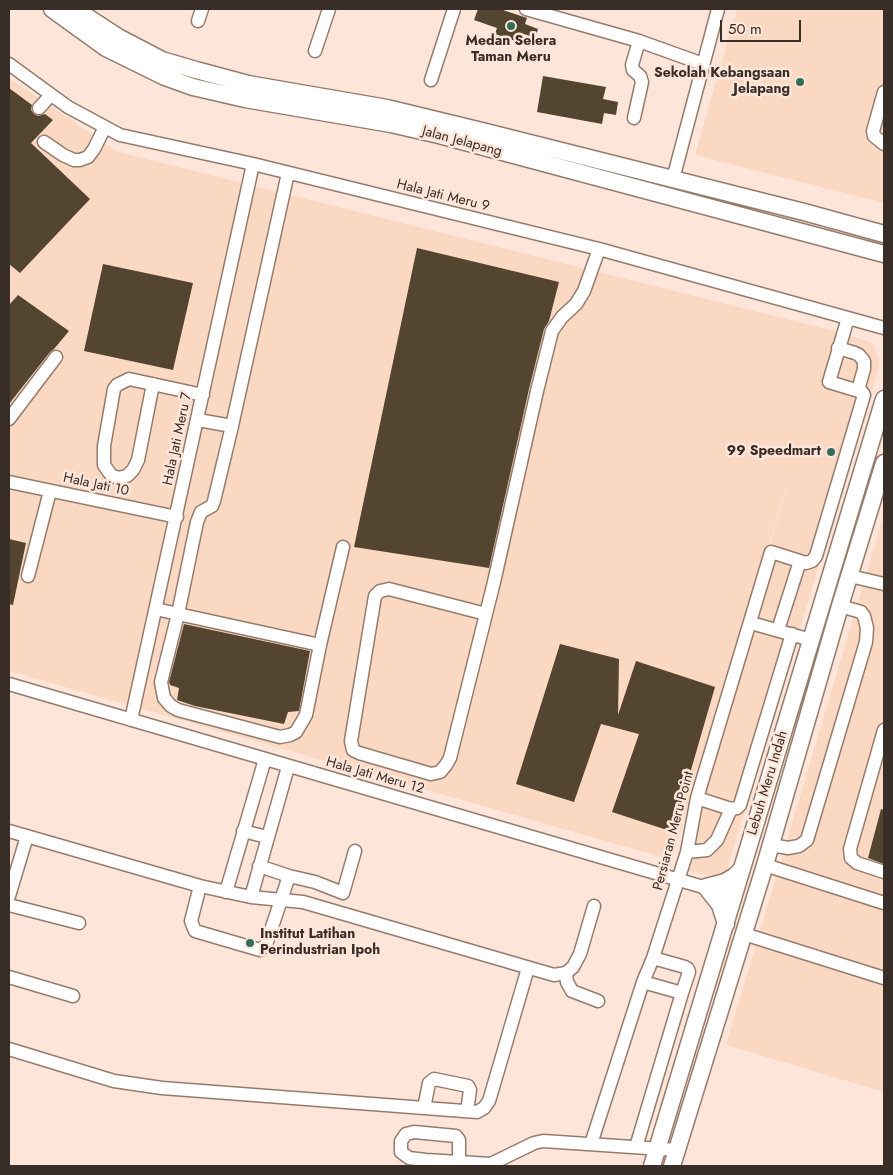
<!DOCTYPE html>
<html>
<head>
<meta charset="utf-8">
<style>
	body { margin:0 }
	#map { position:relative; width:893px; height:1175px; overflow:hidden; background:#fde6d9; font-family:Jost,sans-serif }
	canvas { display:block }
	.frame { position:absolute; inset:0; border:10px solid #382d27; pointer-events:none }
	.scale { position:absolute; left:720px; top:20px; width:81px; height:22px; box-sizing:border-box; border:2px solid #382d27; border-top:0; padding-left:6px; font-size:15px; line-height:18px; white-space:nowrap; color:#382d27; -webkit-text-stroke:4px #fde6d9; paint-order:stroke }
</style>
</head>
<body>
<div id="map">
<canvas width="893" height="1175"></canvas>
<div class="frame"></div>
<div class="scale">50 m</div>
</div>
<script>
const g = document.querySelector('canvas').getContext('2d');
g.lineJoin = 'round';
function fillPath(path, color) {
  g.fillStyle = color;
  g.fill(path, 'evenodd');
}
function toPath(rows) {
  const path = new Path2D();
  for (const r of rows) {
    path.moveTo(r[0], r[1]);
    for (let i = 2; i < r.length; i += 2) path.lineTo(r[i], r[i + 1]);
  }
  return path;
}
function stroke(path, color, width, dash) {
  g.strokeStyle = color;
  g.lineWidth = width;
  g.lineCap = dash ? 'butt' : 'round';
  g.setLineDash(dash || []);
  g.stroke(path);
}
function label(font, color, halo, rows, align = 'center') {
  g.font = font + ' Jost,sans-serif';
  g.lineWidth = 5;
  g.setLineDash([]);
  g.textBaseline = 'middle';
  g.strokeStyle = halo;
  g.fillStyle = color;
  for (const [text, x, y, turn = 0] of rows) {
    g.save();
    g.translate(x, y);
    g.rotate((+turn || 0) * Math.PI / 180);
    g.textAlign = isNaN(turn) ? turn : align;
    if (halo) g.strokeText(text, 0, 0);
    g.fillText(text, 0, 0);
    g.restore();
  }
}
fillPath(toPath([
	[737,9,884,9,884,203,695,155],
	[9,78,118,152,834,331,873,343,880,363,726,873,708,876,674,867,801,441,672,860,9,671],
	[884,515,884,1092,726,1045]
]), '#fbd8c2');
fillPath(toPath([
	[478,9,500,9,527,18,525,24,538,29,535,38,521,33,518,42,495,34,497,28,474,20],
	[543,76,606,87,603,99,618,102,616,115,604,113,602,124,537,112],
	[9,88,32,105,31,110,34,114,38,116,45,114,53,120,31,143,90,199,20,273,9,264],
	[417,248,559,282,549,321,544,329,529,389,489,568,354,547],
	[103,264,193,283,173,370,84,351],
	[18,295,69,331,54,349,50,352,9,404,9,305],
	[9,539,26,543,13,605,9,604],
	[184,624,310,651,299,711,288,712,284,724,195,706,177,700,179,688,170,685,169,682],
	[560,644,619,659,618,715,636,661,715,687,673,832,612,812,639,734,601,724,574,802,516,784],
	[881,809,884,810,884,864,868,858]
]), '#53452f');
const minor = toPath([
	[526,9,639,41,703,64],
	[198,21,202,9],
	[315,51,329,9],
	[9,64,68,107,120,135,253,164,599,249,884,328],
	[431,80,454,9],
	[884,92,873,131,874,136,884,144],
	[39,108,51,95],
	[634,118,642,82,640,76,633,70,632,65,639,41],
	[44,142,63,155,74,160,80,160,88,157,94,149,105,127],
	[673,179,718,9],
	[838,348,855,353,859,355,864,361,864,369,858,390],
	[153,384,138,460,133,470,127,476,118,478,111,475,104,465,104,446,114,389,117,385,129,379,203,395],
	[9,419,56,357],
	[198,420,232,426,288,173],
	[9,482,177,517],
	[28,576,50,491],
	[850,576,884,584],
	[156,609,178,614,197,522,201,512,212,506,214,501,232,426],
	[178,614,320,645,306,715,296,732,290,735,280,737,178,710,171,706,164,698,161,682,178,614],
	[486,614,389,589,380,591,375,596,351,741,353,750,359,753,431,774,440,772,446,765,450,758,494,582,537,391,552,331,562,317,576,304,584,291,599,249],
	[751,623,811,640],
	[778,630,800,561],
	[320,645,343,547],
	[9,684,734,896],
	[131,720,253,164],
	[884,730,850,849,851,858,857,863,884,872],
	[697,798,731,809,737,808,740,805,792,634],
	[9,831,200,886,251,897,303,902,554,975,566,973,573,967,580,954,594,906],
	[243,831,267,837],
	[771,845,788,848,799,846,807,840,866,642,867,628,864,616,861,612,840,606],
	[687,852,707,850,717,840,731,809],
	[765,865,884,903],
	[259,866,289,876],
	[200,886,191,921,195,931,260,950,266,945,289,876,315,882,343,893,355,851],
	[226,892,265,759],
	[9,896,27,836],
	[251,897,288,767],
	[9,905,79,923],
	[744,934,884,978],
	[566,973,567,982,572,991,598,1001],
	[9,977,73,996],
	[643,982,682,993,689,972,688,969,685,967,653,958],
	[9,1049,114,1081,162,1088,477,1112,484,1108,489,1101,528,968],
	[424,1108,429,1083,434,1079,468,1086,470,1090,467,1111],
	[591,1144,643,982,653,958,687,852,697,798,771,552,806,563,812,561,816,556,864,395,862,392,829,382,848,318],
	[636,1147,682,993],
	[459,1162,459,1140,456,1136,414,1132,406,1134,401,1141,401,1152,409,1158,426,1160,459,1162,491,1164,534,1143,543,1141,677,1150]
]);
const major = toPath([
	[52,9,106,48,165,77,193,87,245,99,391,124,439,135,884,254],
	[75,9,118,37,162,60,196,70,248,84,387,108,486,132,804,212,884,234],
	[726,924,720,905,706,887,725,882,735,876,742,869],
	[652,1166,884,399],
	[672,1166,765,865,840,606,884,463]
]);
stroke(minor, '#957b6c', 15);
stroke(major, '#957b6c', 19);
stroke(minor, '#fff', 12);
stroke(major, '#fff', 16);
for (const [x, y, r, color] of [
	[511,26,5,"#326e5a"],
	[800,82,5,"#326e5a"],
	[831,452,5,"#326e5a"],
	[250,943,5,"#326e5a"]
]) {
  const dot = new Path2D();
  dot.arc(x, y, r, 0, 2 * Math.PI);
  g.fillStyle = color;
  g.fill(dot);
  stroke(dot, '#fde6d9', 2);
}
label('bold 14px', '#382d27', '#fde6d9', [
	["Medan Selera",511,42,"center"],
	["Taman Meru",511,58,"center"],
	["Sekolah Kebangsaan",790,74],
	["Jelapang",790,90],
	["99 Speedmart",821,452],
	["Institut Latihan",260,935,"left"],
	["Perindustrian Ipoh",260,951,"left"]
], 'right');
label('14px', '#382d27', '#fde6d9', [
	["Jalan Jelapang",462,142,15],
	["Hala Jati Meru 9",443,196,14],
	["Hala Jati Meru 7",178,439,-78],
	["Hala Jati 10",96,485,12],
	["Hala Jati Meru 12",375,776,16],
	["Lebuh Meru Indah",768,783,-73],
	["Persiaran Meru Point",674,831,-75]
]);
</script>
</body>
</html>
